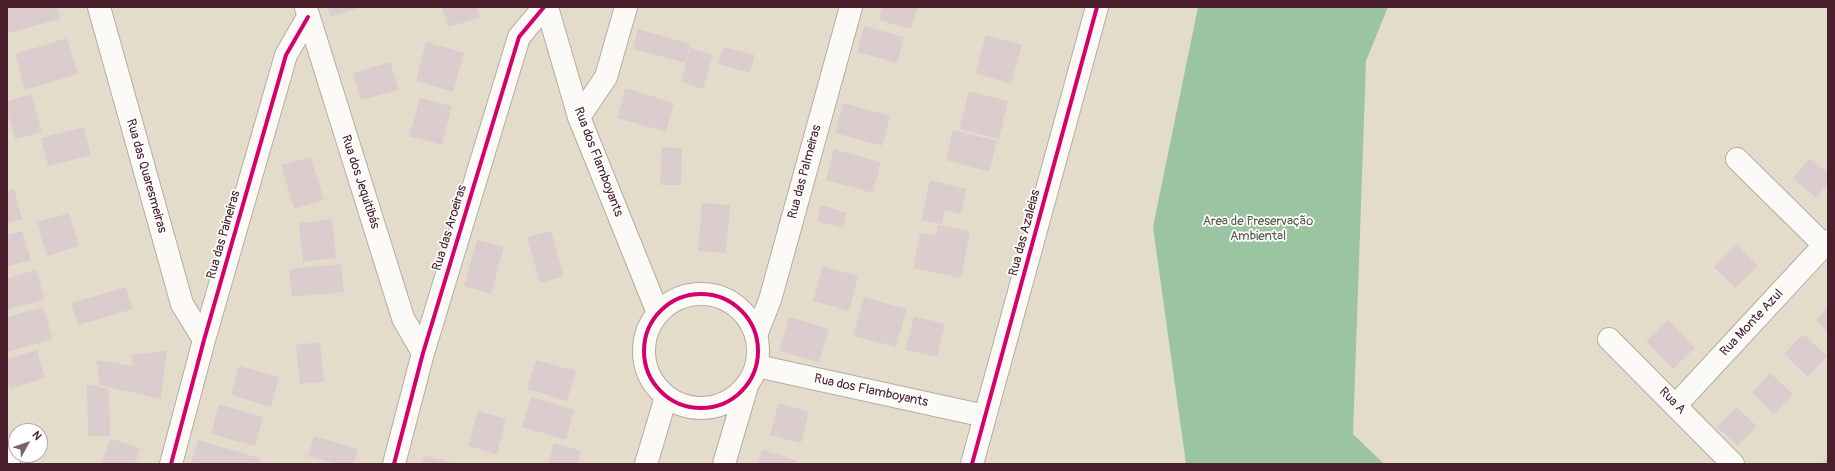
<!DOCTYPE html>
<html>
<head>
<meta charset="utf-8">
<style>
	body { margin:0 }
	#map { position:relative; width:1835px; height:471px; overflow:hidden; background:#e4dcca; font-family:Pangolin,sans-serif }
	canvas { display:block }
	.frame { position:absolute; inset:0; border:8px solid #4a1f2b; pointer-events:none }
	.north { position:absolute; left:8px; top:423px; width:40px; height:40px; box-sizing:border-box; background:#fff; border:1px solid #b7a5aa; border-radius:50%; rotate:50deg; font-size:11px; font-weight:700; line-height:16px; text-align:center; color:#4a1f2b }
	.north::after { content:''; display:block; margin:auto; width:14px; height:18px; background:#806163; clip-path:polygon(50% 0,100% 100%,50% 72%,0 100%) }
</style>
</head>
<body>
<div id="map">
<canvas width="1835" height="471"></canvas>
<div class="frame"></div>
<div class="north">N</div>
</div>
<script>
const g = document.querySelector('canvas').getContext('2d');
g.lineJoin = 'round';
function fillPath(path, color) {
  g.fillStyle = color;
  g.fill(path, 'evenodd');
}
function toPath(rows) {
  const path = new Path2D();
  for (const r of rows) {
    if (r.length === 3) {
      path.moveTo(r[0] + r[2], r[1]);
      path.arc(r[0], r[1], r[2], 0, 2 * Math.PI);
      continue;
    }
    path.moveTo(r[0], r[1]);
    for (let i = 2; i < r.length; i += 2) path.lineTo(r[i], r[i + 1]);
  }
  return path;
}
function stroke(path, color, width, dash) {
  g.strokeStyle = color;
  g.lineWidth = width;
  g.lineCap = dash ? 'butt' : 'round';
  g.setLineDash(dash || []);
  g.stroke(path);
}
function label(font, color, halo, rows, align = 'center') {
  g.font = font + ' Pangolin,sans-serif';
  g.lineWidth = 3.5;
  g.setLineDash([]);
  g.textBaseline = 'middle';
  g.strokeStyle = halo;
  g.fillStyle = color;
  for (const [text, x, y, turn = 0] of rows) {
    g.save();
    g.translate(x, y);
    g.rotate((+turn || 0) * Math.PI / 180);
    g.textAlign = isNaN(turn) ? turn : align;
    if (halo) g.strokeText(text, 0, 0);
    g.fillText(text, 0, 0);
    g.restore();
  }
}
fillPath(toPath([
	[1198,7,1388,7,1366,61,1353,434,1384,464,1186,464,1153,227]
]), '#9bc5a1');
fillPath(toPath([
	[7,7,57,7,61,19,7,33],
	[327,7,361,7,330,17],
	[442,7,477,7,480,18,448,27],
	[882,7,918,7,911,29,879,20],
	[864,26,904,37,897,63,857,52],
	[638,29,690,44,685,63,633,49],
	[986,35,1022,45,1011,84,975,73],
	[67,38,78,74,25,90,15,54],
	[426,42,464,53,453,92,416,81],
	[723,47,755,55,750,73,718,64],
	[690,48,713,54,703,89,681,82],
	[390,62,399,90,361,100,353,73],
	[625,88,674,103,666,132,617,118],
	[969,91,1008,101,999,139,959,129],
	[31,94,42,132,15,139,7,112,7,101],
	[420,98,452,106,442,145,409,136],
	[843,103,890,116,882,146,835,133],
	[84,127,91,155,48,166,41,138],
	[953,130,997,141,989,172,946,160],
	[662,147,682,148,681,185,660,185],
	[834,149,881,162,873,193,826,180],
	[311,157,324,200,294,209,281,165],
	[1810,158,1828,173,1828,184,1816,198,1793,178],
	[930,180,966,189,961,214,945,210,942,224,921,220],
	[14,189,22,219,7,223,7,191],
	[702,203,730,205,726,253,698,251],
	[821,205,847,213,843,228,817,221],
	[69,213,79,246,47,256,37,222],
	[332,219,336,258,303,262,299,223],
	[938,225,970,231,961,278,913,268,920,233,936,236],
	[22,231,31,260,7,267,7,235],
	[551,231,564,276,540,283,527,237],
	[477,240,504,247,491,294,464,286],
	[1737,244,1758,266,1735,288,1714,267],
	[341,264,344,292,292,297,289,269],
	[823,266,858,276,849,311,813,301],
	[36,270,45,299,7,310,7,278],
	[126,287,133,309,78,325,71,303],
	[864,297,907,309,896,347,853,336],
	[43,307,53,339,7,352,7,317],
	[1828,307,1828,332,1816,320],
	[914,316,945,324,937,357,905,350],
	[789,317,829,329,819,362,779,351],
	[1668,320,1695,348,1673,369,1646,341],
	[1803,334,1827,356,1808,377,1784,354],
	[320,342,324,382,300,384,296,345],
	[37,350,45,378,10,389,7,380,7,359],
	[167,350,161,399,100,385,96,360,133,366,131,355],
	[536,360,576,371,567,401,527,389],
	[239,366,279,377,271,407,231,395],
	[1770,373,1793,394,1774,414,1752,393],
	[87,384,109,389,110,436,88,436],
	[531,397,574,410,566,440,522,427],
	[778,403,809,412,801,443,770,435],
	[219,404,263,417,255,446,211,434],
	[1736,407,1757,426,1738,446,1717,427],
	[478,411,506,419,497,454,468,446],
	[314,436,358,449,354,464,338,464,308,456],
	[110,438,140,448,135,464,102,463],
	[198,440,260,458,259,464,191,464],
	[554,443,581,451,577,464,548,464],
	[762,450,796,460,795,464,758,464],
	[424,455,456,464,422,464],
	[1828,456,1828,464,1827,464,1823,461]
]), '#dbcdce');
const minor = toPath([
	[99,7,182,304,204,340],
	[306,8,403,318,423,353],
	[579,117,606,77,626,7],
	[1737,159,1824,245],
	[756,335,770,300,851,7],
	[1609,339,1733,464],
	[757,366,985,416],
	[1676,405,1828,241],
	[7,458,9,464],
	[171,464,204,340,286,55,308,17],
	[394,464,423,353,519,37,544,7],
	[972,464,1097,7]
]);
const tertiary = toPath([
	[547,7,579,117,658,313],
	[701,351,57],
	[646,464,666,397],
	[724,464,747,386]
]);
stroke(minor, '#b5aca2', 24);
stroke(tertiary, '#b5aca2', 24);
stroke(minor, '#fbfaf7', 22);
stroke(tertiary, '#fbfaf7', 22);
stroke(toPath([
	[701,351,57],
	[171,464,204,340,286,55,308,17],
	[394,464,423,353,519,37,544,7],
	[972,464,1097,7]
]), '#d6006c', 4);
label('13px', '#4a1f2b', '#fff', [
	["Rua dos Flamboyants",598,162,69],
	["Rua das Palmeiras",805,172,-75],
	["Rua das Quaresmeiras",146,176,74],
	["Rua dos Jequitibás",360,182,72],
	["Rua das Aroeiras",450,228,-73],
	["Rua das Azaleias",1025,233,-75],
	["Rua das Paineiras",224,235,-74],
	["Rua Monte Azul",1752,323,-47],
	["Rua dos Flamboyants",871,391,12],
	["Rua A",1672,401,45]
]);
label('13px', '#595d50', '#fff', [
	["Area de Preservação",1258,222],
	["Ambiental",1258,237]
]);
</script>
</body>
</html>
